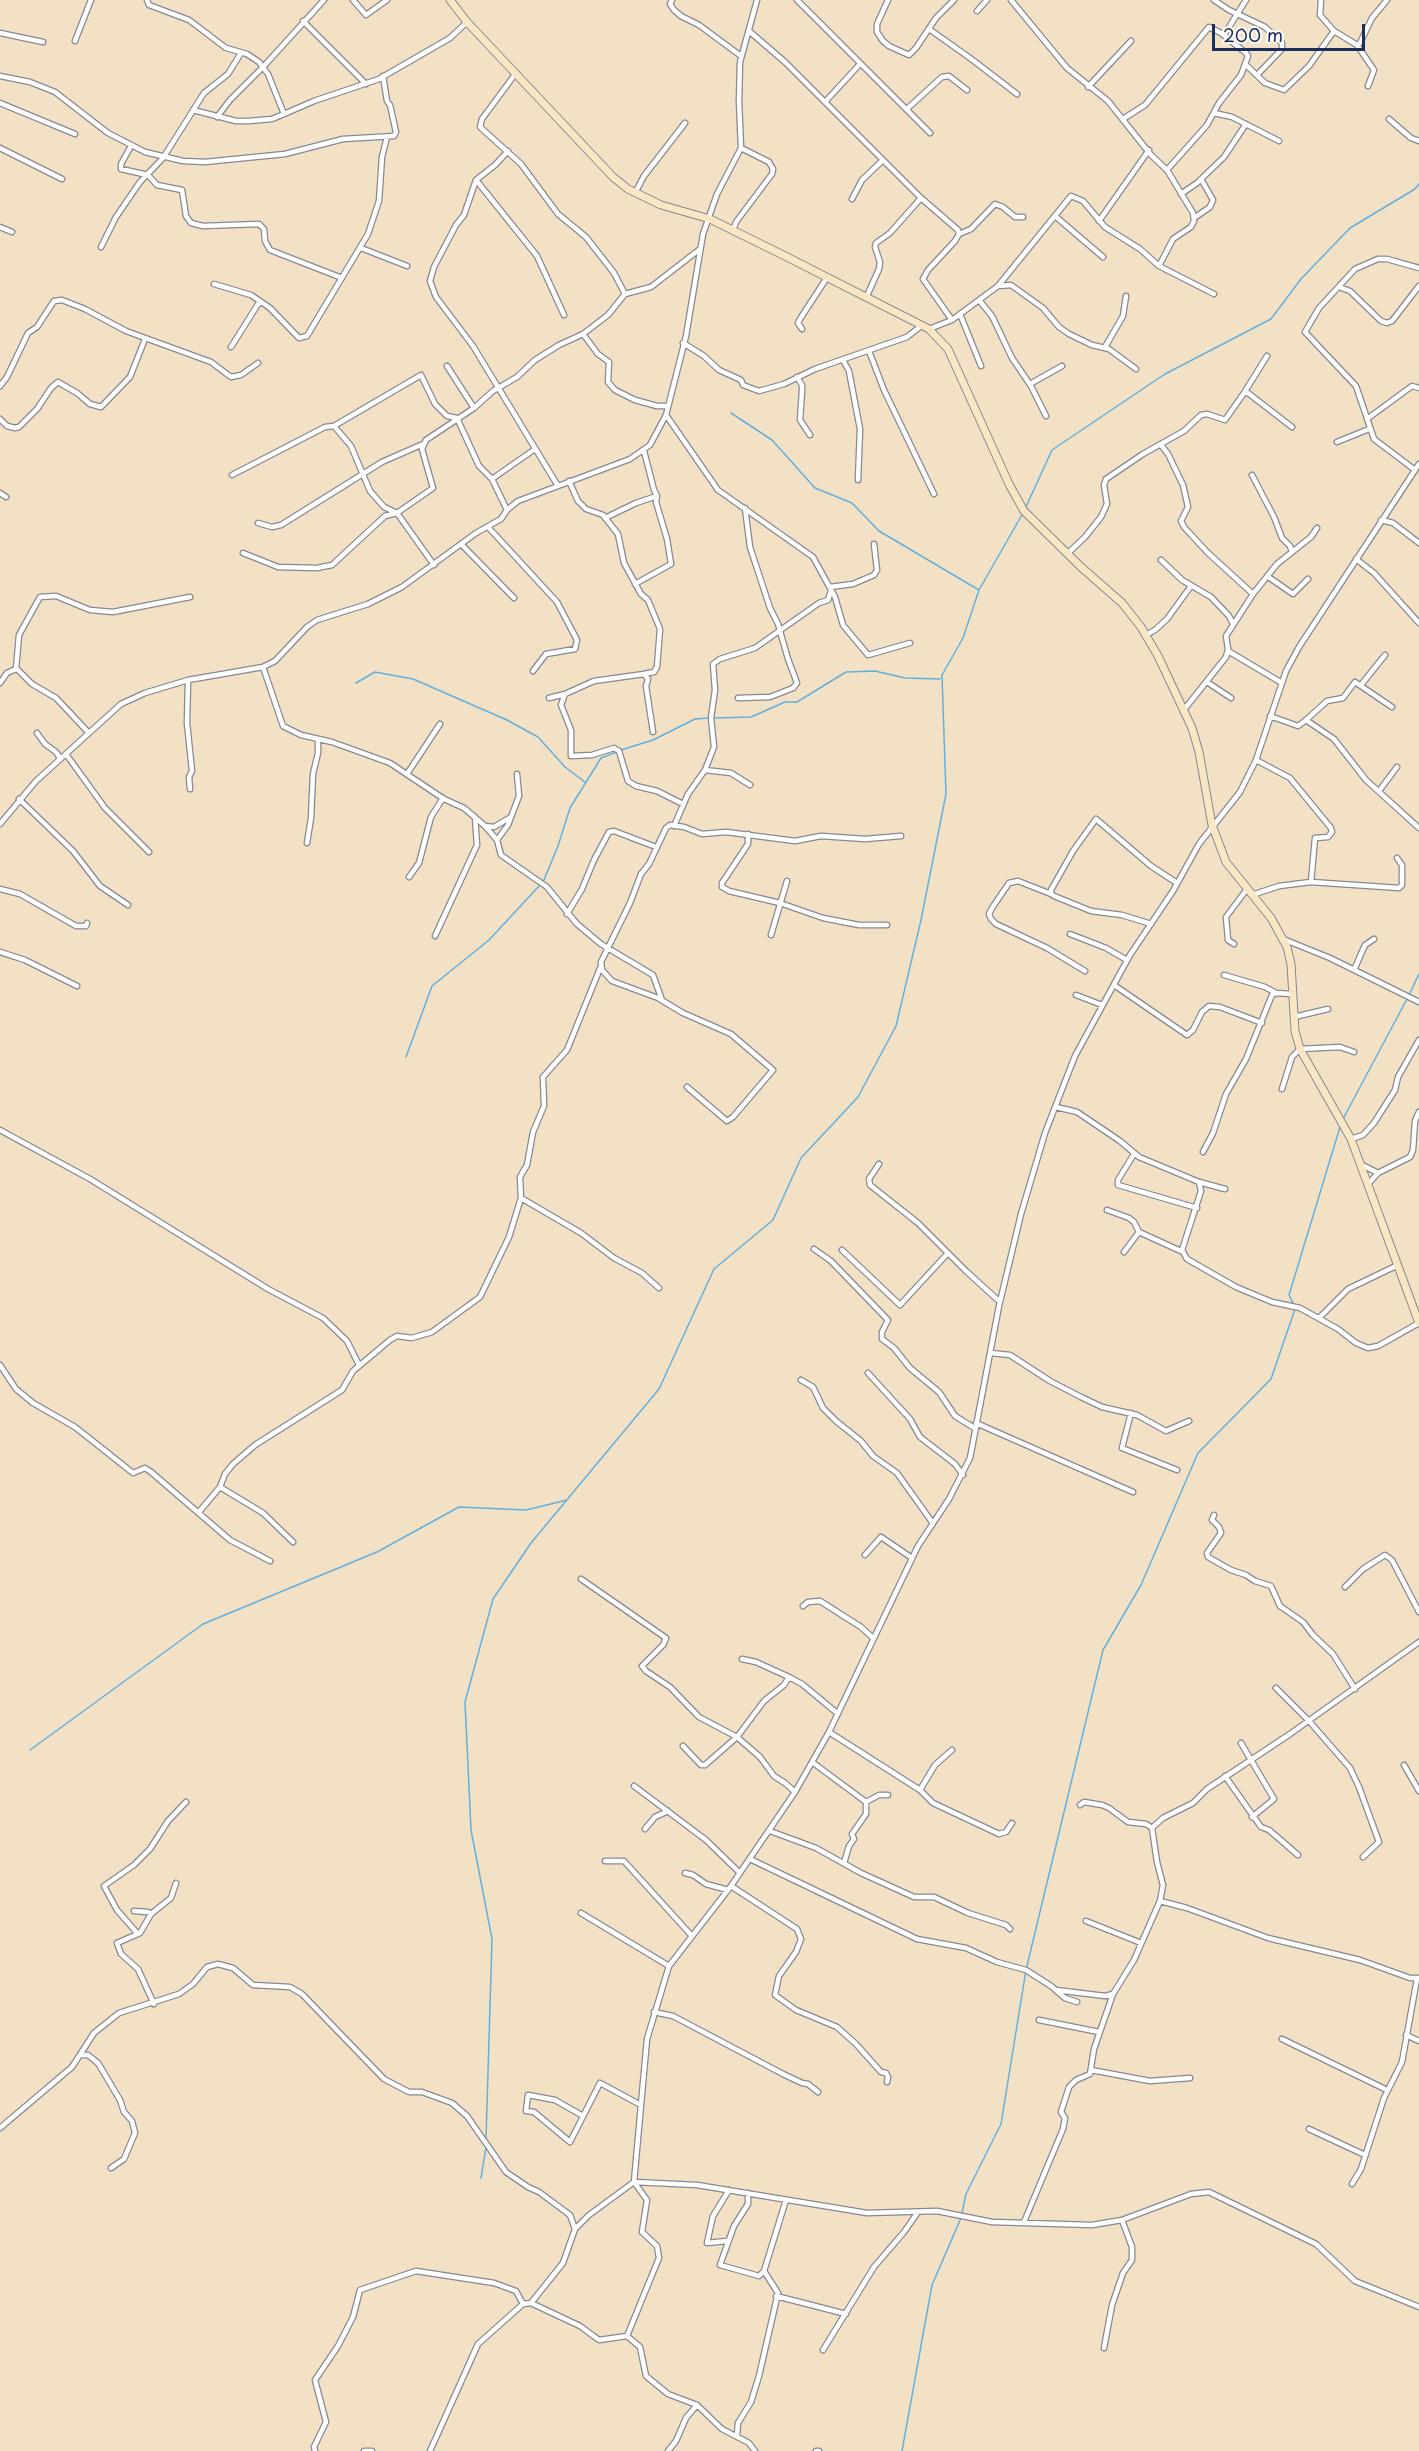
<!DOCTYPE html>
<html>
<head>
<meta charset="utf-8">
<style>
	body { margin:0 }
	#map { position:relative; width:1419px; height:2451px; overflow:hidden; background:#f3e1c6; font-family:"Playpen Sans",sans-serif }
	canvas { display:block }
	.scale { position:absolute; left:1212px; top:24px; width:153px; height:27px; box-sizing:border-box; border:3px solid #1b2f5e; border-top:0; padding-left:8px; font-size:18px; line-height:21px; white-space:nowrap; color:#1b2f5e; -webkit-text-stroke:4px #fdfcf7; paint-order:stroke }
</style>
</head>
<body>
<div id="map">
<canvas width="1419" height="2451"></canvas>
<div class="scale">200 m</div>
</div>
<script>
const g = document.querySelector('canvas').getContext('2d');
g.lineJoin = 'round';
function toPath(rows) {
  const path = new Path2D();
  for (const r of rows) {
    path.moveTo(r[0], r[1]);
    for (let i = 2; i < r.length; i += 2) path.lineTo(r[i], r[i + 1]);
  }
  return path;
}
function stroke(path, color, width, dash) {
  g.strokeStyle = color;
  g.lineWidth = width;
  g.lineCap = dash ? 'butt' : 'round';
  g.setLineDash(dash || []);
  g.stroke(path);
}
stroke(toPath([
	[731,413,772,440,815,488,852,503,879,531,979,590],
	[1025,509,1052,450,1165,374,1271,319,1301,279,1350,228,1415,189,1419,184],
	[356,683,375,672,413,679,507,720,538,737,565,767,585,782],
	[714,718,751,717,785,702,797,702,846,672,875,671,905,678,940,679],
	[621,750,653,740,695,719,709,718],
	[543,882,558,846,570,808,601,758,617,752],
	[1409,995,1419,974],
	[406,1057,432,986,489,940,540,885],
	[1343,1119,1407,999],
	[1294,1305,1289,1295,1340,1127],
	[30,1750,203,1624,377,1552,459,1507,526,1510,567,1500],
	[486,2139,492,1939,471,1830,465,1702,493,1599,531,1543,659,1389,714,1269,773,1220,801,1158,858,1097,896,1026,921,920,946,794,942,675,963,638,979,590,1023,513],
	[481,2178,486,2147],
	[962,2213,966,2194,1001,2124,1026,1970,1103,1650,1141,1585,1198,1453,1271,1379,1295,1309],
	[902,2451,932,2285,961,2218]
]), '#64b0dd', 1.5);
const minor = toPath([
	[147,0,149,5,189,20,226,48,247,54,259,62,268,74,284,114,314,101,379,79,450,38,467,22],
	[353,0,366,15,387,0],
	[672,0,670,4,674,10,681,16,699,25,741,56],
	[797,0,930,133],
	[888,0,877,24,877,32,883,41,889,46,909,55,916,48,936,18,954,0],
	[1011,0,1067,68,1108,101,1151,155,1167,170,1193,213,1194,221,1191,227,1173,239,1159,266],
	[1214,0,1229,10,1265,27,1282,43,1282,49,1257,75],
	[1321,0,1320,15,1334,31,1357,45,1360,43,1372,18,1387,0],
	[977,11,987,0],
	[303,21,366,84],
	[929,29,970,58,1017,94],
	[749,31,785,62,921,198,958,230,959,234,955,241,928,270,923,279,952,320],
	[0,33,43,42],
	[1224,35,1246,0],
	[75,41,91,0],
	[1357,45,1374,70,1368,86],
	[1246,65,1265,83,1284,90,1309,66,1334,31],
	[516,73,482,119,480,127,521,164,558,214,586,237,614,273,625,294],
	[0,76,30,82,55,92,108,133,145,152,183,161,205,162,285,154,343,139,394,136,396,132,390,105,387,101,383,76],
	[1088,87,1131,41],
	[825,102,860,64],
	[0,103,75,134],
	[908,108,942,77,949,76,967,90],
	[193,110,236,121,249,121,272,119,284,114],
	[1214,113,1232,117,1279,141],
	[217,117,230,100,264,66,324,0],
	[1123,119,1145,105,1209,27,1221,33,1246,53,1248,56,1241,75,1219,103,1207,125,1167,170],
	[1389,119,1411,138,1419,141],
	[131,146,121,164,121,169,148,175,157,185,182,190,186,216,191,223,203,226,259,224,264,229,265,241,270,250,342,278],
	[0,148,62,179],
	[508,151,495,165,476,180,537,256,564,315],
	[476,180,464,215,456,225,434,267,430,281,436,297,473,346,558,486],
	[635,193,644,176,685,123],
	[1181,194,1197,183,1224,157,1246,124],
	[852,199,862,180,883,160],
	[1055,216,1103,257],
	[1194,218,1210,207,1213,200,1201,179],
	[1099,221,1149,150],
	[0,227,12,232],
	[733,230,736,222,772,174,773,169,769,162,741,148],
	[959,234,971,229,995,204,1003,207,1015,217,1023,217],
	[101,247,116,217,140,182,163,158,204,93,228,74,241,53],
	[361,248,407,266],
	[214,284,251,295,270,308,299,338,307,336,368,234,379,201,382,157,387,137],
	[998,286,1071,196,1083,201,1105,227,1140,249,1159,266,1214,294],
	[1339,287,1350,291,1381,321,1387,323,1392,321,1419,286],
	[866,298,879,269,880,262,875,247,876,243,890,233,921,198],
	[979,300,992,316,1012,358,1031,386,1046,416],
	[960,314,981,366],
	[802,329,798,323,800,319,826,279],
	[929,329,952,320,998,286,1011,285,1043,308,1059,327,1069,334,1092,345,1109,349,1136,369],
	[583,334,598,354,609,362,608,382,615,390,635,400,657,406,668,406],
	[683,343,704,356,719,370,741,380,743,385,759,391,784,384,815,369,907,337,921,326],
	[231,347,260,301],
	[1105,347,1123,316,1126,296],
	[869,351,884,390,934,494],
	[843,360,849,371,860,429,858,480],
	[447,366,474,408],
	[797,377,802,385,802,391,800,420,810,435],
	[1030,384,1062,366],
	[0,386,7,377,28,333,37,327,54,301,62,300,85,309,126,331,211,362,231,377,241,375,258,363],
	[1244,393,1267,356],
	[666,415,718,490,813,557,835,597,843,625,868,655,910,643],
	[0,419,7,426,15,428,19,427,37,409,51,388,58,382,77,393,90,404,101,407,130,377,145,339],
	[1367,419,1412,386,1419,388],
	[334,426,421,375,435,404,447,416,457,418,479,466,492,479,507,510],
	[1337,442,1369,429],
	[1161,445,1168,454,1183,485,1188,507,1181,521,1184,527,1207,552,1253,594],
	[1415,470,1374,439,1356,386,1305,332,1319,308,1355,269,1378,259,1387,259,1419,268],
	[232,475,325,427,334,426,351,446,370,491,384,507,397,513,434,565],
	[1252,475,1274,517,1282,538,1290,546,1292,552],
	[492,479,535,449],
	[569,481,578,501,586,509,603,515,618,534,624,563,641,594,648,600,660,629,657,667,654,672,644,674,648,679,646,686,653,732],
	[0,493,6,497],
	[605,518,636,503,657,496],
	[1381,520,1393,523,1419,543],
	[258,523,272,527,281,525,382,462,423,444],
	[489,528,557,602,577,640,575,649,546,654,533,671],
	[461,544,514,598],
	[243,553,278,567,317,568,332,565,385,516,397,513,433,488,422,449,426,440,474,408,493,391,517,377,535,360,559,345,583,334,608,315,625,294,651,287,700,249],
	[1067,554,1085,537,1101,517,1107,504,1104,485,1106,479,1143,454,1184,431,1201,415,1207,414,1225,420,1244,393,1248,393,1292,427],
	[1356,559,1374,573,1419,623],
	[1161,560,1182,580,1211,597,1229,616,1233,624],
	[1267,576,1293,594,1308,579],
	[635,584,671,564,667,539,656,502,657,496,654,490,644,451],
	[830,587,853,584,874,575,877,570,874,544],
	[1146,635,1155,630,1167,619,1191,586],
	[1228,651,1282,683],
	[263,667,283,726,301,735,332,742,390,763,444,799,464,808,485,826,497,840,501,855,547,887,577,924,601,944,653,975,662,1000],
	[16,668,32,684,56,698,88,732],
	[188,680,187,723,192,771,189,777,190,789],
	[1207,682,1231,698],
	[0,683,7,673,16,669,19,635,40,597,56,596,90,610,113,612,190,597],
	[1361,685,1385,655],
	[565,694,561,705,571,730,571,756,592,755,614,748,619,751,628,781,636,786,657,791,683,804],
	[549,698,565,694,594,681,644,674],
	[738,698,770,697,793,688,797,683,788,659,778,624,770,608,750,547,745,508],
	[1183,711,1226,657,1228,649,1226,636,1253,594,1277,564,1311,537,1317,528],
	[1270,716,1298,726,1306,720,1334,739,1366,780,1419,828],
	[1306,720,1327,701,1343,698,1355,682,1392,707],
	[37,733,45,744,56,752,60,758,58,761],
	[66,754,105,808,149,852],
	[1256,760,1290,778,1331,828,1332,832,1328,837,1315,838,1311,882],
	[705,770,731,773,750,785],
	[407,774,440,724],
	[1379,791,1397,767],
	[19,799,73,851,100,886,128,905],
	[0,824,36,781,121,704,145,693,188,680,263,667,275,661,307,627,317,620,368,604,402,587,476,533,501,519,507,510,518,501,630,459,650,445,666,415,686,336,703,234,717,194,741,148,739,101,740,62,757,0],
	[485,826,494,827,511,817],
	[674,826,688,794,705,770,714,747,711,718,715,690,713,664,720,659,755,648,819,603,828,600,831,591],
	[748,834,748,844,722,883,722,887,729,891,780,903,823,918,859,925,887,925],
	[497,840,508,825,519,796,517,774],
	[307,843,311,818,313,774,318,753,318,739],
	[409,877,419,863,431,817,443,798],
	[0,889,20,894,76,926,86,926,87,923],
	[1051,894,1018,881,1009,883,992,908,989,914,991,919,996,924,1047,948,1085,971],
	[1252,895,1279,886,1311,882,1399,888,1402,885,1402,865,1397,858],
	[567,914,582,889,594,860,609,832,614,831,656,847],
	[1151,924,1122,915,1091,911,1054,896,1051,894,1051,890,1073,851,1096,819,1151,866,1177,883],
	[1070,934,1106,948,1127,960],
	[771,935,787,881],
	[435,936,477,845,475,817],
	[1283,939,1330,958,1419,1002],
	[1234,944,1228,940,1226,917,1247,889],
	[0,952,25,960,77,986],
	[601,966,567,1050,543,1077,544,1106,533,1132,527,1165,520,1177,521,1198,581,1233,614,1258,642,1273,659,1288],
	[1354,970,1365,945,1374,939],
	[1224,975,1265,987,1276,993],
	[1114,985,1187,1035,1193,1030,1202,1012,1209,1006,1220,1007,1262,1023],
	[1076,995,1102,1005],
	[1294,1017,1328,1009],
	[687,1087,727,1121,733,1117,773,1070,731,1034,683,1013,658,998,612,981,602,970,601,962,630,903,641,874,649,864,666,828,670,825,684,827,702,834,726,832,795,841,821,836,865,839,901,836],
	[1282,1089,1292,1057,1300,1049,1340,1047,1354,1052],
	[1056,1107,1077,1112,1120,1141,1139,1157,1199,1182,1225,1189],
	[0,1130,90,1179,268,1289,323,1318,347,1341,359,1365],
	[1351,1139,1363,1135,1374,1123,1395,1090,1398,1077,1419,1040],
	[1203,1152,1213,1133,1226,1094,1246,1059,1272,995,1276,993,1292,994],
	[1134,1154,1118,1180,1118,1185,1197,1208],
	[879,1164,869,1179,870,1185,918,1223,966,1271,1000,1302],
	[1362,1165,1378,1173],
	[1199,1182,1201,1191,1182,1250,1187,1259,1236,1287,1272,1302,1300,1308,1338,1329,1356,1343,1368,1348,1378,1346,1419,1323],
	[1369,1183,1378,1173,1410,1157,1413,1150,1415,1121,1419,1112],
	[1107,1210,1129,1218,1134,1222,1139,1232,1183,1252],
	[814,1249,831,1261,888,1320,882,1332,882,1339,894,1348,910,1368,939,1392,955,1416,976,1429],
	[842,1250,900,1305,948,1253],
	[1124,1252,1139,1232],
	[1319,1318,1348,1289,1398,1265],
	[991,1353,1010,1355,1050,1381,1081,1397,1102,1407,1137,1415,1166,1431,1189,1421],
	[0,1365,16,1389,33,1403,75,1427,133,1473,145,1468,151,1472,230,1540,270,1561],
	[868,1373,910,1419,920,1437,955,1464,963,1475],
	[801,1380,813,1387,823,1408,836,1421,861,1441,873,1456,897,1473,932,1522],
	[1131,1413,1122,1448,1177,1470],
	[976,1423,1133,1492],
	[220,1487,263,1513,293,1542],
	[199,1512,220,1487,225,1474,233,1464,255,1445,342,1390,353,1371,390,1340,397,1336,412,1338,432,1332,480,1297,509,1237,521,1198],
	[1214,1515,1212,1520,1219,1527,1221,1533,1207,1553,1208,1557,1231,1570,1246,1575,1255,1581,1271,1586,1280,1606,1303,1622,1313,1635,1333,1654,1355,1689],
	[865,1555,881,1537,912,1558],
	[581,1579,666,1638,663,1645,642,1666,646,1671,670,1687,699,1717,737,1737,760,1757,774,1776,785,1783,795,1792],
	[1345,1587,1363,1569,1385,1555,1392,1560,1419,1612],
	[803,1606,808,1602,820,1601,861,1627,873,1638],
	[742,1659,756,1662,789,1677,802,1684,837,1713],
	[1276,1688,1309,1721,1350,1768,1359,1787,1379,1842,1363,1857],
	[829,1732,920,1790,933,1803,999,1834,1006,1832,1012,1823],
	[1241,1743,1274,1799,1252,1817],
	[683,1746,701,1765,705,1765,737,1737,764,1701,784,1685,789,1677],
	[812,1762,866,1802],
	[1404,1765,1419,1791],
	[1225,1776,1261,1827,1269,1830,1298,1855],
	[634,1786,706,1840,739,1872],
	[920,1790,935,1765,952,1750],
	[1080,1805,1084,1802,1102,1805,1109,1808,1128,1822,1146,1824,1152,1828],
	[645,1829,655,1817,668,1811],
	[770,1831,816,1848,861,1873,914,1897,934,1897,968,1913,1006,1925,1010,1929],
	[750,1859,917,1939,966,1948,997,1962,1026,1970,1051,1986,1065,1998,1077,2002],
	[605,1861,624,1861,691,1935],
	[844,1863,849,1846,854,1839,852,1834,866,1814,866,1802,879,1795,888,1795],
	[685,1873,693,1875,706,1884,728,1890],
	[731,1886,797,1929,801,1939,796,1952,779,1976,775,1995,796,2010,837,2027,856,2044,881,2072,886,2073,888,2077,887,2082],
	[1160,1901,1187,1908,1268,1938,1360,1960,1410,1978,1419,1978],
	[134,1911,148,1912,151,1914],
	[581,1913,669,1966],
	[1086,1921,1141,1943],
	[138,1934,117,1910,104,1886,134,1865,150,1849,168,1821,186,1802],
	[1056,1990,1105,1996,1113,1994],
	[154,2004,138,1969,121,1954,117,1943,140,1933,151,1914,171,1898,176,1883],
	[654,2012,673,2016,783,2074,802,2083,808,2084,818,2092],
	[1039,2020,1099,2032],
	[1406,2035,1419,2041],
	[1282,2039,1387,2090],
	[80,2055,88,2055,98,2063,120,2100,124,2112,132,2121,135,2133,124,2159,111,2168],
	[1091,2070,1150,2081,1190,2078],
	[583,2116,555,2100,528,2095,526,2111,534,2112,570,2142,600,2083,639,2104],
	[0,2128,72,2067,94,2033,119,2013,179,1994,193,1984,207,1967,218,1964,233,1968,253,1985,290,1987,302,1994,384,2079,409,2092,422,2092,452,2103,467,2116,506,2172,528,2187,539,2192,570,2215,575,2229],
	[1309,2129,1365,2155],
	[1352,2184,1361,2169,1384,2098,1402,2062,1417,1979],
	[748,2193,748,2204,734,2226,720,2265,759,2276,764,2271],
	[1024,2222,1063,2129,1065,2118,1061,2112,1069,2087,1076,2080,1090,2074,1094,2049,1113,1994,1134,1960,1160,1901,1163,1885,1157,1862,1152,1828,1163,1818,1193,1803,1207,1789,1290,1734,1419,1642],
	[727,2241,707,2243,713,2216,729,2190],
	[776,2296,846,2314],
	[531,2303,580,2326,599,2340,627,2336,640,2347,646,2376,668,2394,697,2405,722,2429,749,2443,755,2451],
	[627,2336,659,2258,657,2246,642,2232,647,2200,634,2182,697,2185,867,2213,937,2211,992,2222,1092,2225,1122,2220,1191,2194,1209,2192,1316,2244,1355,2281,1419,2307],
	[1104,2348,1112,2305,1123,2273,1132,2260,1132,2247,1122,2220],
	[823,2350,874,2267,904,2232,918,2212],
	[737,2435,738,2423,751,2402,759,2376,778,2293,764,2271,786,2200],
	[315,2451,314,2447,326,2422,315,2380,338,2346,353,2317,360,2290,416,2271,494,2283,516,2291,523,2304],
	[364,2451,372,2451],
	[430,2451,478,2344,523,2304,531,2303,563,2263,575,2229,589,2215,634,2182,647,2039,669,1966,731,1886,795,1792,829,1732,918,1546,949,1499,970,1458,999,1306,1021,1214,1045,1133,1075,1056,1130,955,1173,891,1199,844,1240,792,1256,760,1286,671,1299,647,1419,464],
	[668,2451,676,2441,686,2418,697,2405],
	[816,2451,819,2451]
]);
const secondary = toPath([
	[450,0,467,22,613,177,628,189,661,205,710,219,783,255,929,329,948,349,1009,484,1024,511,1081,567,1122,603,1141,627,1158,656,1192,728,1199,752,1212,825,1226,862,1271,918,1287,947,1291,964,1295,1031,1300,1049,1351,1139,1419,1323]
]);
stroke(minor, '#878892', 7);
stroke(secondary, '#878892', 9);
stroke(minor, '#fff', 4.5);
stroke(secondary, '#f9e7c3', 7);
</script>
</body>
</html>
